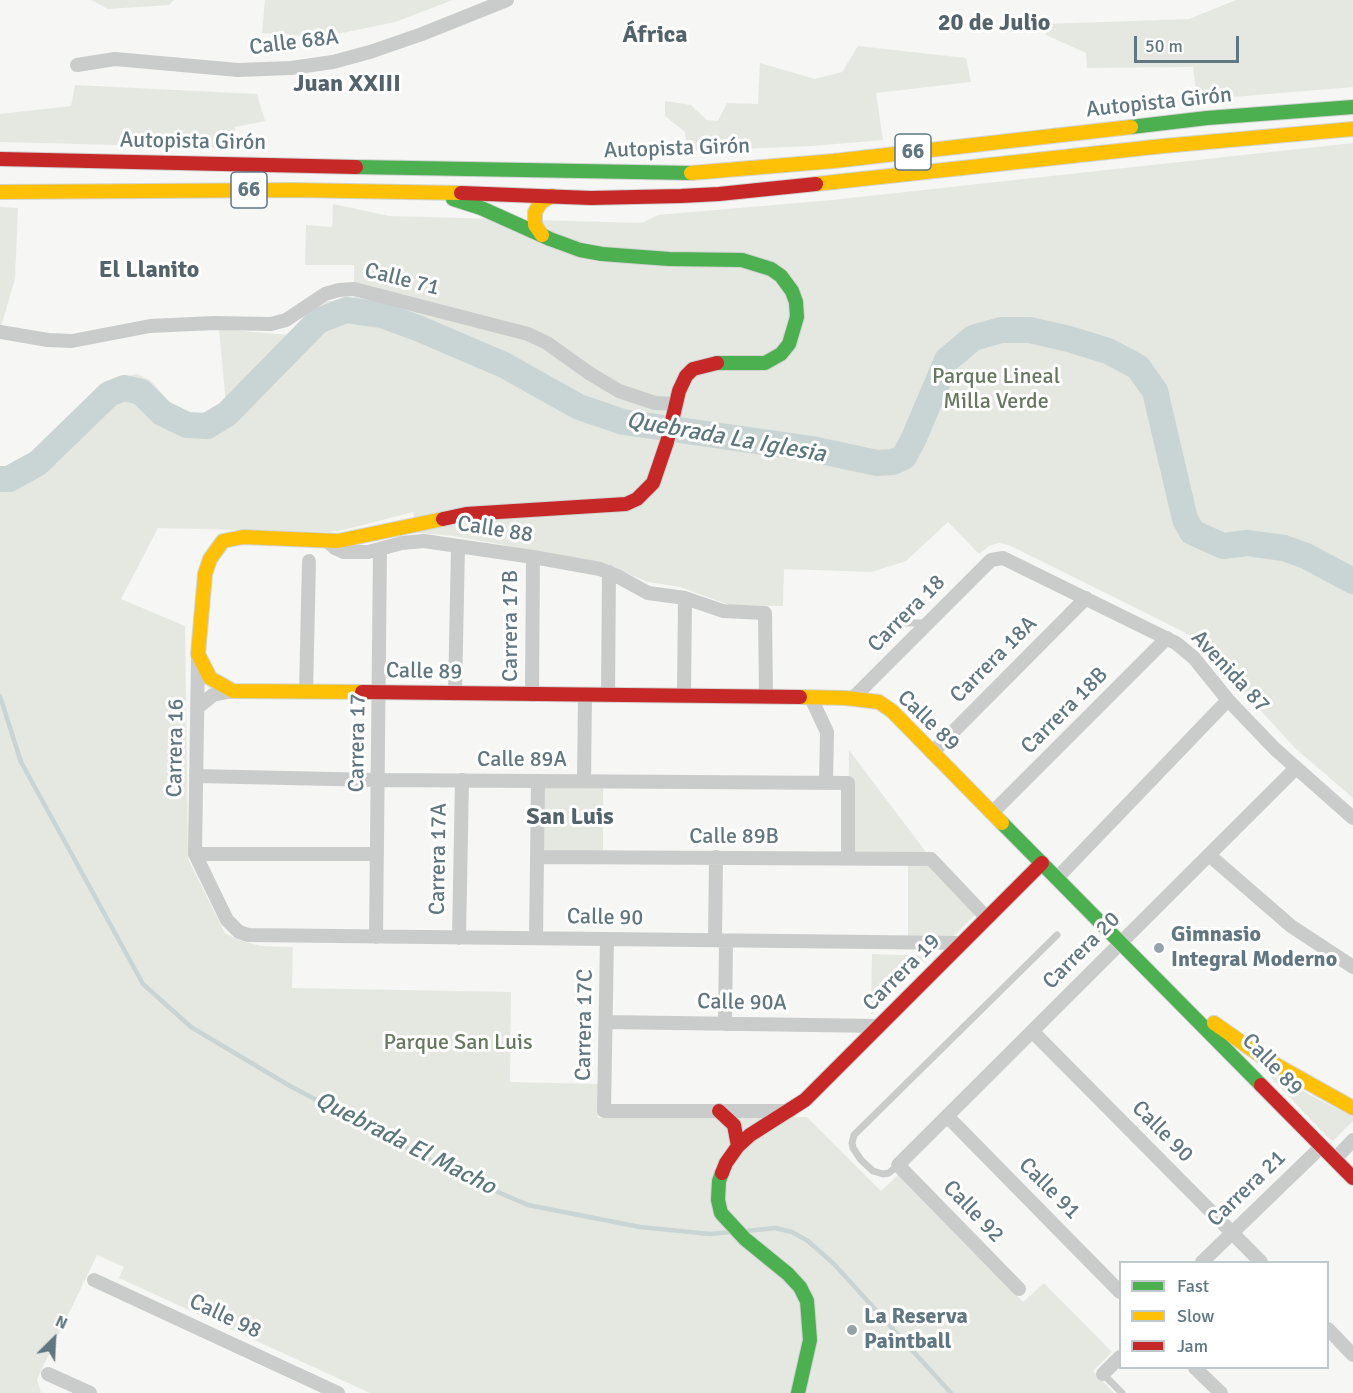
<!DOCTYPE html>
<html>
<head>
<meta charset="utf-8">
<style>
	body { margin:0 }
	#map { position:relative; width:1353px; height:1393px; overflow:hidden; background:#f6f6f4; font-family:Signika,sans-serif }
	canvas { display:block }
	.legend { position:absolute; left:1119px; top:1261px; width:210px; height:108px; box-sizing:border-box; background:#fff; border:2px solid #bfc8cc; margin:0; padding:8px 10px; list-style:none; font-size:18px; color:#607680 }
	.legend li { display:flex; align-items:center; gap:12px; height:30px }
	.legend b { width:30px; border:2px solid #bfc8cc }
	.north { position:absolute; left:24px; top:1309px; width:60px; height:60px; -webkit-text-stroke:4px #fff; paint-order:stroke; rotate:24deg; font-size:16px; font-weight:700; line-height:24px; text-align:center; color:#607680 }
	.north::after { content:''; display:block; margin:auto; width:21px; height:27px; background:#607680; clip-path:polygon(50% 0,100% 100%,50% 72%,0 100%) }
	.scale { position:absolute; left:1134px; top:36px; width:105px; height:27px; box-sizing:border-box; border:3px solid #607680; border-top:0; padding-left:8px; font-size:18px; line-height:21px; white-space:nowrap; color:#607680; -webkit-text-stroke:4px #fff; paint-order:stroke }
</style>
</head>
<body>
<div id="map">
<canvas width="1353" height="1393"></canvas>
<ul class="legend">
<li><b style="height:8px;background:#4caf50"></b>Fast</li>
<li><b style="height:8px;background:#ffc107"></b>Slow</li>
<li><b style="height:8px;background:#c62828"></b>Jam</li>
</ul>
<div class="north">N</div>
<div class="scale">50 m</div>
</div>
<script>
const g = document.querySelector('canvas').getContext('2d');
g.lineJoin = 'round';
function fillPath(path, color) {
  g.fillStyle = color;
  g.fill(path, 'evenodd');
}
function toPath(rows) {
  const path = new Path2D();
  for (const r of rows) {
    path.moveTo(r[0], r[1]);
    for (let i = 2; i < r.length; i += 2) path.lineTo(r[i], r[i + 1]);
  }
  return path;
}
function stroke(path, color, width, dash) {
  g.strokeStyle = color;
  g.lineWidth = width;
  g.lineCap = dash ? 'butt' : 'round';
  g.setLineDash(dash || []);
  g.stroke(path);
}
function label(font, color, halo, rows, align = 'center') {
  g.font = font + ' Signika,sans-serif';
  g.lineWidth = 6;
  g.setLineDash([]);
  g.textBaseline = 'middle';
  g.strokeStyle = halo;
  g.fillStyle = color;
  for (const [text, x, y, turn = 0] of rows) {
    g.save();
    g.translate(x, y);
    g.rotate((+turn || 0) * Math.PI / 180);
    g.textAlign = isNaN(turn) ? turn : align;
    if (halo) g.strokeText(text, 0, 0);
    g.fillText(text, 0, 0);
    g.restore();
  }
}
fillPath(toPath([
	[91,0,174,0,169,5,108,9],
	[265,0,453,0,395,22,323,37,262,33],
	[1236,0,1353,0,1353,87,1197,100,1193,67,1087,68,1086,53,1046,35,1045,24,1189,19],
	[858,46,966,58,971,82,876,93,883,140,812,146,687,151,685,132,665,116,665,101,691,105,707,120,718,121,727,103,758,104,760,63,815,79,842,72],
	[75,85,257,94,265,121,235,127,235,148,0,142,0,114,71,106],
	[1353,143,1353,798,1295,748,1198,642,1184,632,1009,545,999,543,989,546,979,554,948,522,906,561,872,572,784,569,783,606,729,605,680,587,648,582,619,570,564,556,454,536,417,533,413,512,347,529,329,532,158,528,121,599,185,626,188,859,225,933,238,940,261,946,293,947,292,988,511,992,510,1082,599,1084,598,1118,807,1117,881,1191,899,1174,1023,1302,1044,1283,1112,1352,1093,1371,1114,1393,370,1393,119,1278,124,1267,97,1255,37,1379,41,1393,0,1393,0,468,11,471,34,457,118,378,137,374,150,380,169,401,193,416,209,417,226,405,219,329,289,335,322,302,354,298,354,265,305,265,306,225,332,227,333,204,389,216,642,223,658,215,832,200],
	[0,207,18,208,15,279,0,330],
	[849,750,926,852,848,853],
	[540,786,603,787,603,851,539,851],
	[908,859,931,859,979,911,951,939,908,938],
	[872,954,928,956,871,1015],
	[1260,1066,1308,1094,1353,1117,1353,1121,1332,1142]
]), '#e5e8e1');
stroke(toPath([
	[0,696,21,762,143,984,191,1027,290,1086,463,1177,528,1205,640,1227,710,1234,732,1232],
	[746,1231,775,1228,792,1232,808,1241,834,1264,951,1393]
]), '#c9d4d5', 4.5);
stroke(toPath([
	[0,479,9,479,38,463,109,394,124,388,141,392,162,413,187,425,207,426,227,414,318,321,346,310,382,315,420,329,504,365,579,407,623,422,812,449,877,463,893,462,904,457,914,438,947,360,973,338,1001,330,1030,330,1069,339,1108,351,1138,367,1155,391,1185,519,1192,532,1223,546,1247,543,1284,548,1306,556,1353,581]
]), '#c9d4d5', 26);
const fast = toPath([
	[1131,127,1207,118,1353,107],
	[356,167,691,173],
	[453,199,481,208,550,239,580,250,602,254,669,259,742,260,771,269,781,276,792,291,796,302,797,317,789,344,781,354,765,363,717,363],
	[1002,823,1261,1085],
	[722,1173,719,1181,718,1200,721,1213,745,1239,788,1274,800,1287,807,1301,810,1340,798,1393]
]);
const slow = toPath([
	[691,173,834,161,1131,127],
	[816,184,1163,146,1353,129],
	[0,192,294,190,461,193],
	[542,235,535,225,535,212,541,202,552,196],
	[362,692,233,691,210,678,198,654,205,574,210,559,223,541,243,537,338,541,443,519],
	[800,697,846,698,879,702,892,711,1002,823],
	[1214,1023,1264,1058,1353,1108]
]);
const jam = toPath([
	[0,159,356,167],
	[461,193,591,198,681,196,719,194,816,184],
	[443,519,466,514,626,504,637,499,653,483,667,442,679,391,686,376,693,369,717,363],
	[362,692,800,697],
	[1261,1085,1353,1178],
	[719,1111,734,1125,738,1146],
	[722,1173,726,1163,738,1146,750,1135,805,1100,1042,863]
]);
stroke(fast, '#d2d4d4', 16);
stroke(slow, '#d2d4d4', 16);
stroke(jam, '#d2d4d4', 16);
stroke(toPath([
	[898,623,926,623],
	[898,1165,889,1173,883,1174,873,1171,861,1160,853,1148,852,1143,854,1135,1057,935],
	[1103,1374,1122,1393]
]), '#cacccc', 7);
stroke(toPath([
	[77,65,115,59,238,70,291,68,333,62,370,52,422,34,507,0],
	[0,332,48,340,72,341,150,326,214,323,271,324,286,320,325,294,339,290,354,289,528,334,547,343,589,373,619,391,655,403,676,404],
	[327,541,335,548,344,552,368,552,402,543,424,541,533,557,600,569,617,576,648,593,685,598,723,611,765,613,766,697],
	[198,658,195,854,227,920,239,932,248,935,962,943],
	[306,692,309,561],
	[455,694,458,546],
	[532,695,533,557],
	[608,695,609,572],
	[684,696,685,598],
	[811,698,827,732,826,782],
	[853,698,991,560,1003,558,1176,643,1194,658,1228,700,1275,749,1353,818],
	[197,708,213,695,233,691],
	[932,753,1086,598],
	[196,776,378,780,848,783,848,858],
	[584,781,585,695],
	[992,813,1167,638],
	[195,854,377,854],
	[1209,855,1291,926,1353,967],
	[537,857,931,859,987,918],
	[1057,878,1228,700],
	[376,937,380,550],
	[459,938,462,780],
	[536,938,538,781],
	[607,939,604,1111,790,1111],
	[715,940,716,857],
	[606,1022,879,1026],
	[725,1024,726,941],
	[1032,1031,1261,1262],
	[947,1116,1120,1292],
	[1335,1159,1353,1140],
	[1202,1262,1322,1146],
	[94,1280,338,1393],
	[1019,1289,898,1165,1296,768],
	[1328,1329,1353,1355],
	[1195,1368,1221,1393],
	[48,1374,90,1393],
	[1103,1374,1120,1357]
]), '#cacccc', 14);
stroke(fast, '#4caf50', 14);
stroke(slow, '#ffc107', 14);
stroke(jam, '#c62828', 14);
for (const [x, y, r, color] of [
	[1159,948,6,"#94a3a9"],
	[852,1330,6,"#94a3a9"]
]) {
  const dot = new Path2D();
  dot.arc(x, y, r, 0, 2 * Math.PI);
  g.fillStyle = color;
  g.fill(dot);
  stroke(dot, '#fff', 2);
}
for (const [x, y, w] of [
	[913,152,36],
	[249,190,36]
]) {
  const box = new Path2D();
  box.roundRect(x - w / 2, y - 18, w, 36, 4.5);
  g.fillStyle = '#fff';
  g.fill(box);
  stroke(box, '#607680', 1.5);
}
label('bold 21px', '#607680', null, [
	["66",913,152],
	["66",249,190]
]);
label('22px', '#607680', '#fff', [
	["Calle 68A",294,43,-7],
	["Autopista Girón",1159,103,-6],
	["Autopista Girón",193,142,1],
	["Autopista Girón",677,149,-2],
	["Calle 71",402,280,14],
	["Calle 88",495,530,9],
	["Carrera 18",907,614,-45],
	["Carrera 17B",511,626,-90],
	["Carrera 18A",994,660,-45],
	["Calle 89",424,672,1],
	["Avenida 87",1230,672,47],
	["Carrera 18B",1065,711,-45],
	["Calle 89",928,721,44],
	["Carrera 17",358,743,-89],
	["Carrera 16",176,748,-89],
	["Calle 89A",522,760],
	["Calle 89B",734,837],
	["Carrera 17A",439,859,-89],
	["Calle 90",605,918,1],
	["Carrera 20",1082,951,-45],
	["Carrera 19",902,973,-45],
	["Calle 90A",742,1003,1],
	["Carrera 17C",585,1025,-89],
	["Calle 89",1272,1065,46],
	["Calle 90",1162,1132,45],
	["Calle 91",1049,1189,45],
	["Carrera 21",1247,1189,-44],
	["Calle 92",973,1212,46],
	["Calle 98",225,1317,25]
]);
label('22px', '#66785f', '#fff', [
	["Parque Lineal",996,377],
	["Milla Verde",996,402],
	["Parque San Luis",458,1043]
]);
label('bold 22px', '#607680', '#fff', [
	["Gimnasio",1171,935],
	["Integral Moderno",1171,960],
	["La Reserva",864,1317],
	["Paintball",864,1342]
], 'left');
label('bold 24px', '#53636b', '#fff', [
	["20 de Julio",994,24],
	["África",655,36],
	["Juan XXIII",347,85],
	["El Llanito",149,271],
	["San Luis",570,818]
]);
label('italic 24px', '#5b767c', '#fff', [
	["Quebrada La Iglesia",726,438,10],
	["Quebrada El Macho",405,1144,27]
]);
</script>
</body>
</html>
